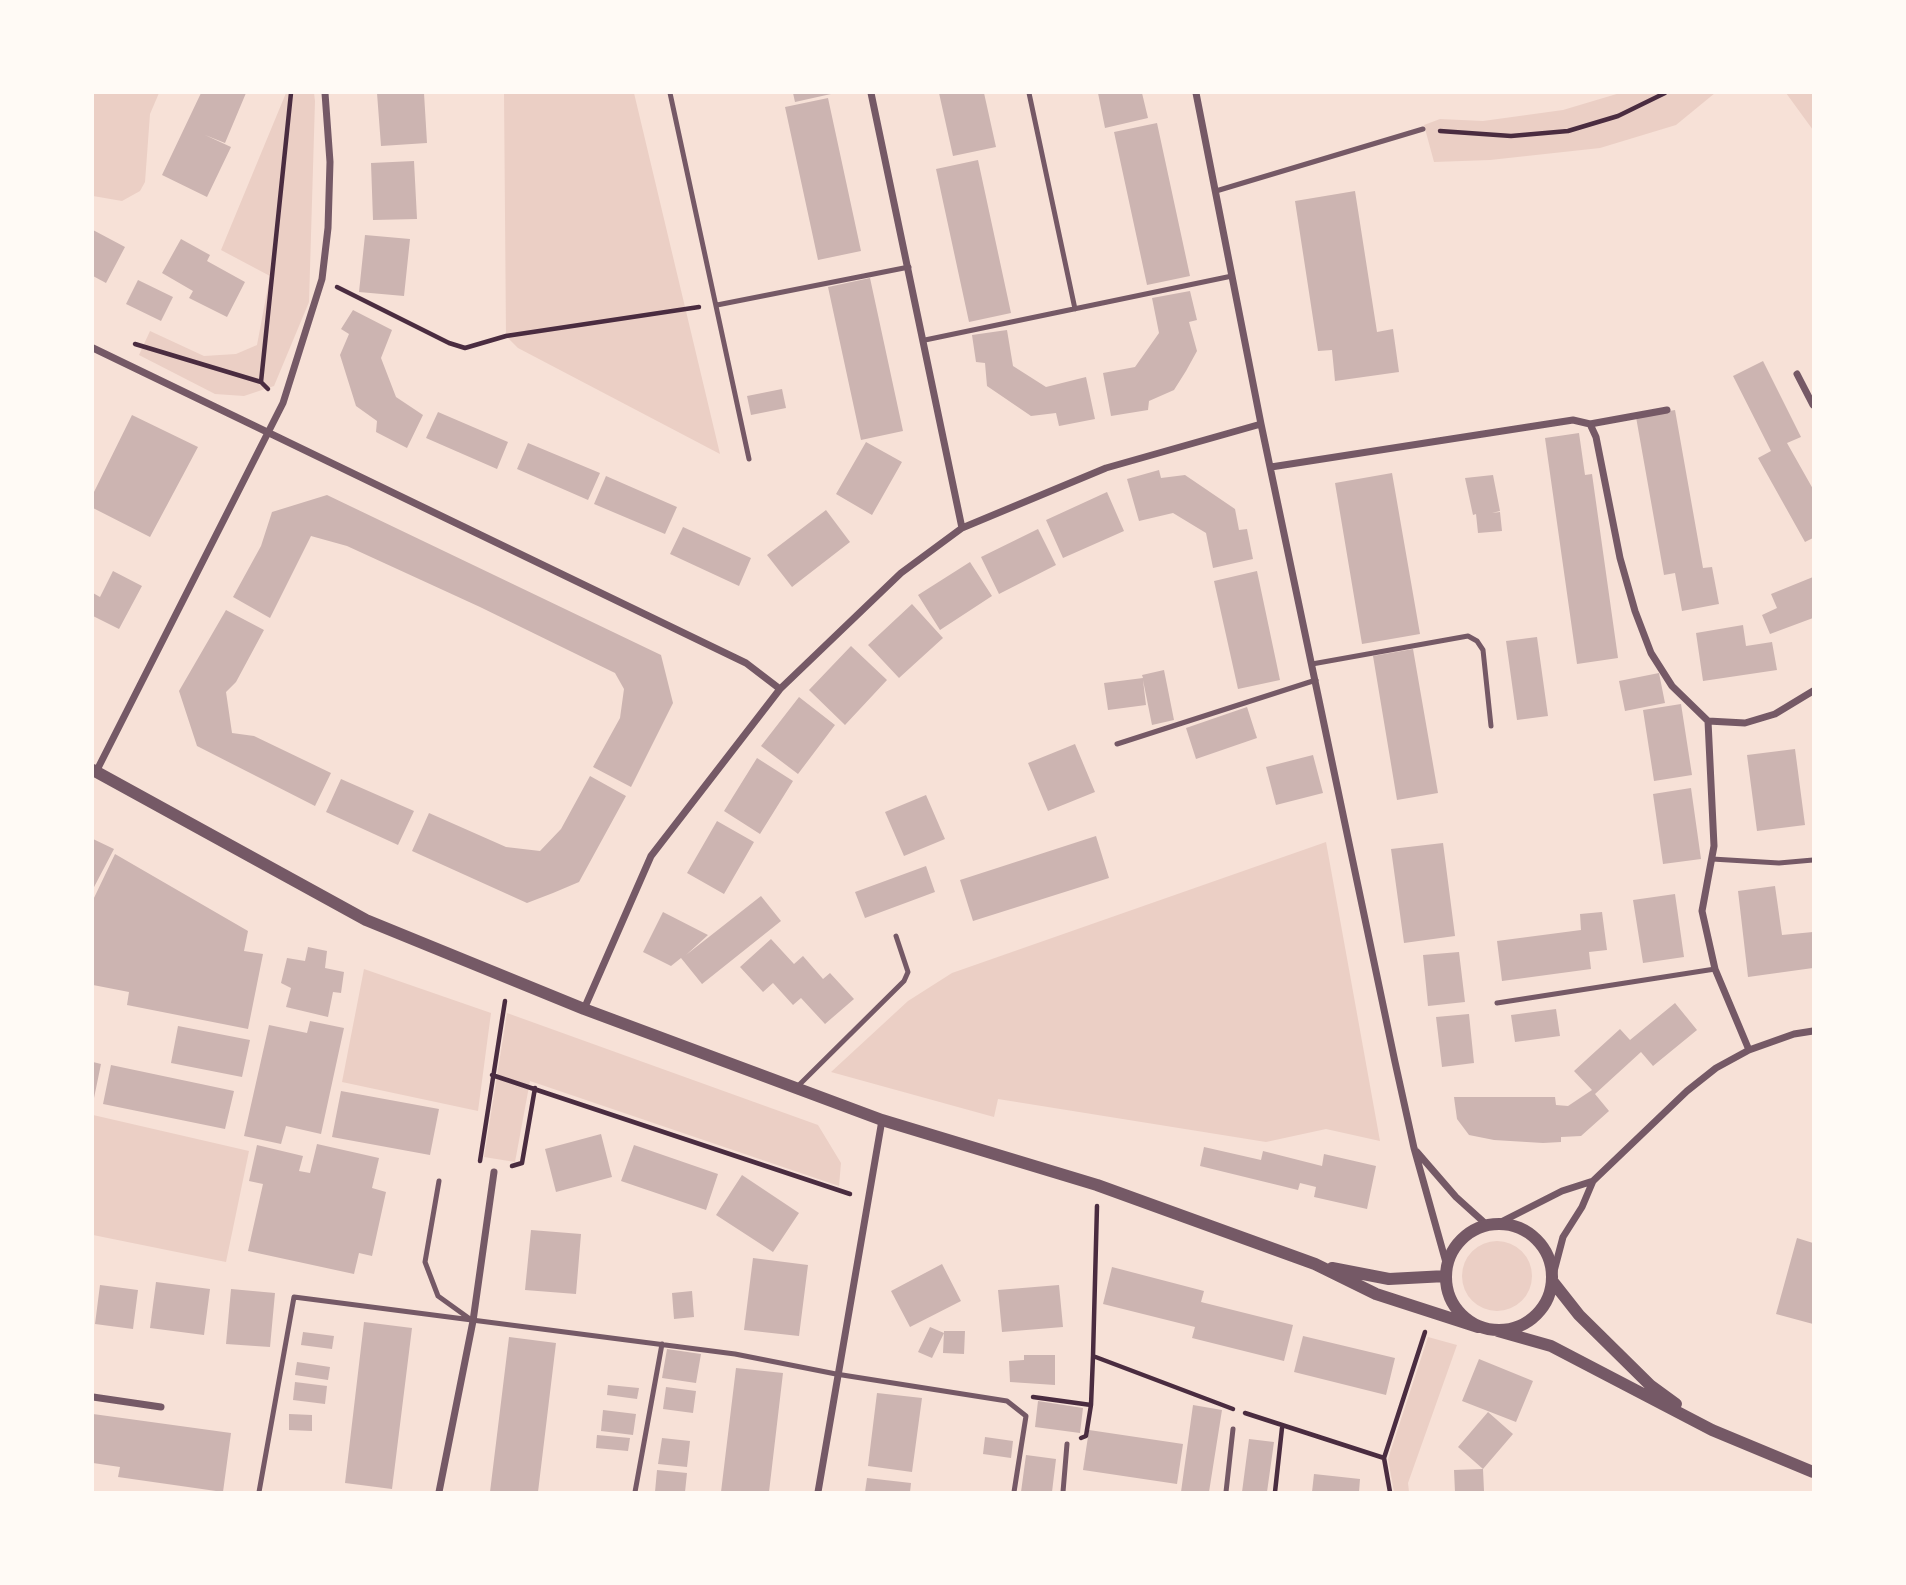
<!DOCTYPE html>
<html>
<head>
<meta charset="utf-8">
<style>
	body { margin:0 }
	#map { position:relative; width:1906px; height:1585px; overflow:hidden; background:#f7e1d7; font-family:Quicksand,sans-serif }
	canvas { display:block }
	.frame { position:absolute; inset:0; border:94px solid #fffaf5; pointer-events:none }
</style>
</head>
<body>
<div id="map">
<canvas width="1906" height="1585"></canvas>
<div class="frame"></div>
</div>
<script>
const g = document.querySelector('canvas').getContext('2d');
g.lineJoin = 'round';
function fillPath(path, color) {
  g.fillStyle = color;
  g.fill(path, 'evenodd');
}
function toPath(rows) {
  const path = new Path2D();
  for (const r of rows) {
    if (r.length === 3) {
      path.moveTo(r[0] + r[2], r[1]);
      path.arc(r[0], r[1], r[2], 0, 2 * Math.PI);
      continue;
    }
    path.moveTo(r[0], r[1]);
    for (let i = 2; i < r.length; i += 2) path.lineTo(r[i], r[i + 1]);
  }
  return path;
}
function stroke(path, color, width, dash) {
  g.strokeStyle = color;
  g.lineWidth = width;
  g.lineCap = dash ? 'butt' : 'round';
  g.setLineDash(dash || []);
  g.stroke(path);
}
fillPath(toPath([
	[93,93,159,93,150,114,145,182,140,191,122,201,93,196],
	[286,93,314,93,315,101,309,302,274,386,244,396,215,394,139,355,150,331,204,356,236,354,257,345,270,276,221,250],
	[504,93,634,93,720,454,518,348,506,336],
	[1620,93,1715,93,1676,125,1600,148,1490,160,1434,162,1424,125,1440,119,1483,121,1563,110],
	[1786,93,1813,93,1813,130],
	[1326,842,1380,1141,1326,1129,1266,1142,998,1099,994,1117,831,1072,908,1001,952,973],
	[364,969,491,1013,478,1111,342,1082],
	[507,1013,818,1125,841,1163,839,1186,530,1081,515,1162,484,1157],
	[93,1115,249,1151,226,1262,93,1235],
	[1497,1276,35],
	[1428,1337,1457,1345,1408,1483,1409,1492,1394,1492,1388,1459]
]), '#ebcfc5');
fillPath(toPath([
	[201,93,246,93,225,143,205,135,231,147,207,197,162,175],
	[377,93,424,93,427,143,381,146],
	[793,93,831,93,831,94,795,102],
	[939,93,984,93,996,147,953,156],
	[1098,93,1142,93,1148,118,1105,128],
	[828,98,861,251,818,260,785,107],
	[1157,123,1190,276,1147,285,1114,132],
	[978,160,1011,313,969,322,936,169],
	[414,161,417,219,373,220,371,163],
	[1355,191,1377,332,1393,329,1399,372,1335,381,1332,350,1318,351,1295,201],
	[93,230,125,247,106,283,93,276],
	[365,235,410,239,404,296,359,292],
	[181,239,210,255,207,261,245,282,227,317,189,298,193,291,162,273],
	[870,278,903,431,861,440,828,287],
	[138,280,173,297,161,321,126,304],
	[1190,291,1197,320,1189,322,1197,351,1186,371,1174,390,1149,401,1148,410,1111,416,1103,373,1135,367,1159,333,1152,298],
	[353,310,392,330,381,358,396,397,423,415,407,448,376,432,377,421,356,406,340,355,349,334,341,329],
	[1007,330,1013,366,1046,387,1086,377,1095,419,1059,426,1056,413,1031,416,987,386,985,363,976,362,972,335],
	[1763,361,1801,437,1787,443,1813,489,1813,538,1805,542,1758,458,1771,451,1733,376],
	[782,389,786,408,751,415,747,396],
	[1675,410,1703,568,1712,567,1719,604,1682,611,1675,573,1664,575,1636,417],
	[438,412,508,442,497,469,426,438],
	[132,415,198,447,150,537,93,508,93,494],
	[1579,433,1585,475,1592,474,1618,658,1577,664,1545,438],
	[866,442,902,462,872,515,836,494],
	[528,443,600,473,588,500,517,469],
	[1159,470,1161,478,1185,475,1235,509,1239,530,1247,529,1253,559,1213,568,1206,533,1173,513,1139,521,1127,479],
	[1392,473,1420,634,1362,644,1335,483],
	[1493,475,1500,511,1492,513,1500,512,1502,531,1478,533,1476,514,1473,515,1465,478],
	[606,476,677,507,665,534,594,504],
	[1107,492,1124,531,1063,558,1046,520],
	[327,495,661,655,673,703,631,787,593,767,620,718,624,689,615,673,480,607,347,546,311,536,270,618,233,597,261,546,272,512],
	[826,510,850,542,792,587,767,555],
	[683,527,751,558,739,586,670,554],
	[1038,529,1056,565,999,594,981,557],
	[970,562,992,596,940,630,918,595],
	[113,571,142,586,119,629,93,616,93,593,100,597],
	[1257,571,1280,680,1238,689,1214,581],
	[1813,577,1813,618,1770,634,1762,615,1777,608,1771,594],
	[912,604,943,638,899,678,868,645],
	[226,610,264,630,236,682,226,692,232,733,254,736,331,773,315,806,197,746,179,691],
	[1743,625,1746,646,1772,642,1777,670,1703,681,1696,633],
	[1537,637,1548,716,1517,720,1506,641],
	[851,646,887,680,845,725,809,690],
	[1413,649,1438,793,1397,800,1373,656],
	[1164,670,1174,720,1152,725,1143,680,1146,705,1108,710,1104,683,1143,678,1142,675],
	[1659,673,1665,703,1625,711,1619,681],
	[799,697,835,725,798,774,761,746],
	[1681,704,1692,775,1654,781,1643,710],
	[1247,707,1257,738,1196,759,1186,728],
	[1075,744,1095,792,1048,811,1028,763],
	[1795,749,1805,825,1757,831,1747,755],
	[1313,755,1323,793,1276,805,1266,767],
	[757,758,793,781,760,834,724,811],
	[590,776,626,796,579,882,553,893,527,903,412,851,429,813,506,847,540,851,561,829],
	[341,779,414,811,398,845,326,812],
	[1691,788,1701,859,1663,864,1653,794],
	[926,795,945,839,904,856,885,812],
	[717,821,754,842,724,894,687,873],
	[1096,836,1109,878,973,921,960,880],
	[93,839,114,849,93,889],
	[1443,843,1455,936,1404,943,1391,849],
	[115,854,248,931,244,951,263,954,248,1029,127,1005,129,992,93,985,93,900],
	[926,866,935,892,865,918,855,892],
	[1775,886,1782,935,1813,932,1813,968,1748,977,1738,891],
	[1675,894,1684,957,1643,963,1633,900],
	[761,896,781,921,702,984,681,958,671,966,643,952,663,912,708,935,686,955],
	[1602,912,1607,950,1589,952,1591,969,1502,981,1497,941,1581,930,1580,914],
	[771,939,794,964,803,956,823,979,830,973,854,999,825,1024,801,998,793,1005,773,983,763,992,740,967],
	[308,947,327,951,325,968,344,972,341,993,333,992,328,1017,286,1007,291,988,281,983,287,958,305,961],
	[1459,952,1465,1002,1428,1006,1423,955],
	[1675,1003,1697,1030,1653,1066,1641,1052,1595,1094,1609,1111,1581,1136,1561,1137,1561,1142,1543,1143,1494,1140,1469,1135,1457,1119,1454,1097,1555,1097,1556,1105,1568,1106,1592,1090,1574,1071,1620,1029,1630,1040],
	[1556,1009,1560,1036,1515,1042,1511,1015],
	[1469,1014,1474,1063,1442,1067,1436,1017],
	[310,1021,344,1028,321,1134,286,1126,281,1144,244,1136,269,1025,307,1033],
	[178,1026,250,1040,242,1077,171,1063],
	[93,1062,101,1064,94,1098,93,1098],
	[111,1065,234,1091,225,1129,103,1104],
	[341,1091,439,1109,430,1155,332,1137],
	[601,1134,612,1177,556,1192,545,1149],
	[317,1144,379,1158,372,1188,386,1192,372,1256,359,1253,354,1274,248,1251,263,1184,249,1181,257,1145,303,1156,299,1171,310,1173],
	[634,1145,718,1174,706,1210,621,1181],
	[1204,1147,1261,1160,1263,1151,1322,1166,1324,1154,1376,1166,1367,1209,1314,1197,1316,1187,1300,1183,1298,1190,1200,1166],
	[742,1175,799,1213,773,1252,716,1215],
	[531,1230,581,1234,576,1294,525,1290],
	[1797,1238,1813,1243,1813,1324,1776,1314],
	[753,1258,808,1265,799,1336,744,1330],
	[942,1264,961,1301,910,1327,891,1291],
	[1112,1267,1204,1291,1201,1302,1293,1325,1284,1361,1192,1338,1195,1327,1103,1304],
	[156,1282,210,1289,204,1335,150,1328],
	[100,1285,138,1290,133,1329,95,1324],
	[1059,1285,1063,1327,1002,1332,998,1290],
	[231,1289,275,1293,270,1347,226,1344],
	[692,1291,694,1317,674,1319,672,1293],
	[364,1322,412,1328,392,1489,345,1483],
	[930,1327,944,1333,932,1358,918,1352],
	[944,1331,965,1331,964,1354,943,1353],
	[303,1332,334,1336,332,1349,301,1345],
	[1303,1336,1395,1358,1386,1395,1294,1372],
	[509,1337,556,1343,538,1492,490,1492],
	[667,1349,701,1354,696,1383,662,1378],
	[1024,1355,1055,1355,1055,1385,1010,1382,1009,1361,1024,1360],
	[1479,1359,1533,1381,1516,1422,1462,1401],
	[297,1362,330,1367,328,1380,295,1375],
	[736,1368,783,1373,769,1492,721,1492],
	[295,1382,327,1386,325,1404,293,1400],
	[608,1385,639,1388,637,1399,607,1395],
	[666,1387,696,1391,693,1413,663,1409],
	[877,1393,922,1398,912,1472,868,1466],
	[1038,1401,1083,1408,1080,1433,1035,1427],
	[1193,1405,1222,1410,1209,1492,1181,1492],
	[603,1410,636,1414,633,1435,601,1431],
	[1488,1412,1513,1434,1483,1469,1484,1491,1455,1492,1454,1470,1483,1469,1458,1447],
	[93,1414,231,1433,223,1492,118,1477,120,1467,93,1463],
	[289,1414,312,1415,312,1431,289,1430],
	[1089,1430,1183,1444,1177,1484,1083,1470],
	[597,1435,630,1438,628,1451,596,1448],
	[985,1437,1013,1441,1011,1458,983,1454],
	[662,1438,690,1441,687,1467,658,1464],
	[1249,1439,1274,1442,1267,1492,1242,1492],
	[1026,1455,1056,1459,1052,1492,1021,1492],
	[657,1470,687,1473,685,1492,655,1492],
	[1314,1474,1360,1479,1359,1492,1312,1492],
	[867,1478,911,1483,910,1492,865,1492]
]), '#ccb4b1');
stroke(toPath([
	[1440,131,1511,136,1568,131,1618,116,1665,93],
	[337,287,449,343,465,348,506,336,699,307],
	[135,344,261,382],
	[268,389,261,382,291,93],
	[492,1075,850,1194],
	[480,1161,505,1001],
	[512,1166,522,1163,535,1088],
	[1097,1206,1093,1356,1233,1409],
	[1033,1397,1091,1405,1093,1356],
	[1245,1413,1384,1458],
	[1081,1438,1086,1436,1091,1405],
	[1275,1492,1282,1428],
	[1390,1492,1384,1458,1425,1332]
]), '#4a2c40', 4.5);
stroke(toPath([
	[670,93,749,459],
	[1029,93,1075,309],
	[1216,191,1423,129],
	[717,305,909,267],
	[925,340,1232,276],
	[1312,664,1468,636,1477,641,1483,650,1491,726],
	[1117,744,1316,680],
	[1712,859,1779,863,1813,860],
	[1497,1003,1715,969],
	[797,1087,904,981,908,972,896,936],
	[439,1181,425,1262,438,1296,470,1319],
	[259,1492,294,1297,735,1354,836,1374,1007,1401,1026,1416,1014,1492],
	[635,1492,662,1344],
	[1063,1492,1067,1444],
	[1226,1492,1233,1429]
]), '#755966', 5);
stroke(toPath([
	[871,93,962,528],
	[1196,93,1261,424,1395,1062,1414,1148,1447,1266],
	[93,348,746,663,780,689],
	[1797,374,1813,405],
	[1590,424,1667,410],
	[1271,467,1573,420,1590,424,1596,437,1620,558,1635,611,1651,653,1672,686,1708,721],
	[1708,721,1714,846,1702,911,1715,969,1749,1050],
	[1708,721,1745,723,1775,714,1813,691],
	[96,772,283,403,322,279,328,228,330,162,325,93],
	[584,1009,651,856,780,689,901,573,962,528,1106,468,1261,424],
	[1417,1152,1456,1197,1487,1225],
	[1497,1224,1562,1191,1593,1181],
	[1553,1275,1563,1237,1582,1207,1593,1181,1687,1091,1716,1068,1749,1050,1794,1034,1813,1031],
	[93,1397,161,1407],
	[439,1492,473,1321,494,1172],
	[818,1492,882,1120]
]), '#755966', 7);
stroke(toPath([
	[93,770,366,920,584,1009,882,1120,1097,1185,1315,1264,1376,1294,1478,1327],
	[1499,1277,53],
	[1332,1268,1389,1279,1446,1276],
	[1553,1282,1579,1315,1650,1385,1676,1404],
	[1498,1331,1551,1346,1712,1430,1813,1472]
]), '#755966', 12);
</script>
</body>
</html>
